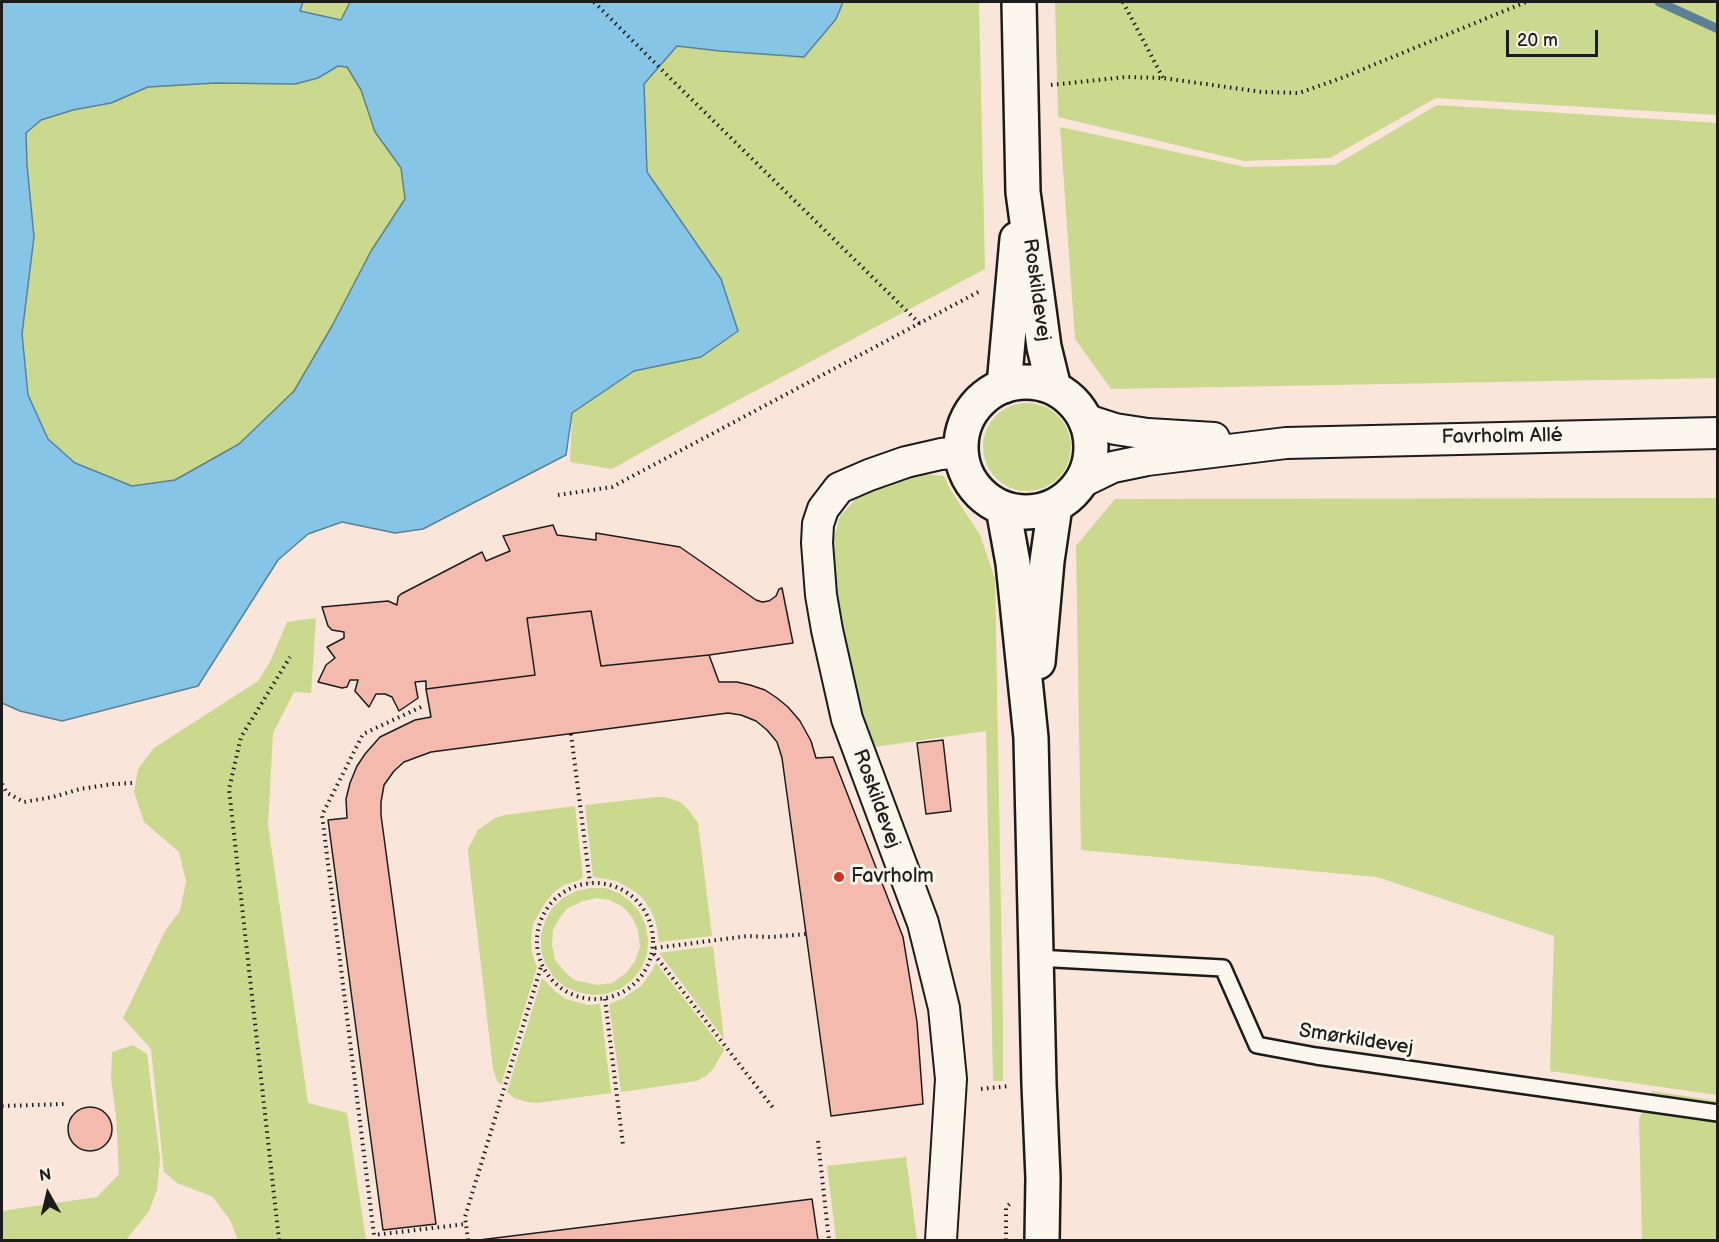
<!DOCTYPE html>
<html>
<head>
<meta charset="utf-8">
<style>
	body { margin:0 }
	#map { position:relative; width:1719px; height:1242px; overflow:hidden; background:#f9e5d9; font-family:"Balsamiq Sans",sans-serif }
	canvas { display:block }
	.frame { position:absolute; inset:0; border:3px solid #1c1c1c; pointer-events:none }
	.north { position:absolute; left:18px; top:1164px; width:60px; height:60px; -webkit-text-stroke:4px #fbf7ec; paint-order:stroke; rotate:352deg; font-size:16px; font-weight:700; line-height:24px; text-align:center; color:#1c1c1c }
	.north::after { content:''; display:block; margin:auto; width:21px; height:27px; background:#1c1c1c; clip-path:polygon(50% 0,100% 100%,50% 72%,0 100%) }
	.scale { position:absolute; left:1506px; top:30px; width:92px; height:27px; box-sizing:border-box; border:3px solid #1c1c1c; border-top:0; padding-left:8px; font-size:18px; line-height:21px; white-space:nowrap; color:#1c1c1c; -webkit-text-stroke:4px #fbf7ec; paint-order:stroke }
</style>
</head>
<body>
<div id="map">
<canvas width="1719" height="1242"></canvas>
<div class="frame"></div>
<div class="north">N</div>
<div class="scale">20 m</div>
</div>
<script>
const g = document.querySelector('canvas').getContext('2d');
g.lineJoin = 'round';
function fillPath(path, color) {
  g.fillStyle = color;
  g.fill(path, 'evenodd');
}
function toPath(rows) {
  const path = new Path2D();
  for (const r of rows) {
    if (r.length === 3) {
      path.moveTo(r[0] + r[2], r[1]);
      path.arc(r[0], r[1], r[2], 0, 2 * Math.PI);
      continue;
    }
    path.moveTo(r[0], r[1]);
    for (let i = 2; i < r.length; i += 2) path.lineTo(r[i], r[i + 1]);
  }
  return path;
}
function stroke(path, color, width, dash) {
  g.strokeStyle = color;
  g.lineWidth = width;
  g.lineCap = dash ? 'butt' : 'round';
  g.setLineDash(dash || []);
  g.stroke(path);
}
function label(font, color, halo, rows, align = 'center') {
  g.font = font + ' "Balsamiq Sans",sans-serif';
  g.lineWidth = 6;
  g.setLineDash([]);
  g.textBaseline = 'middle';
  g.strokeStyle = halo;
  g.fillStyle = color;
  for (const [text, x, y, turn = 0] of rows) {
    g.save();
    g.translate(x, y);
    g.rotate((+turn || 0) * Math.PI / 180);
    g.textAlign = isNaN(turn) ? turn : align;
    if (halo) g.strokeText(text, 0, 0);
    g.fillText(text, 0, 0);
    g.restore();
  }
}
fillPath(toPath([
	[303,2,350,2,342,19,300,11],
	[843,2,979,2,985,269,678,432,612,469,570,462,572,413,634,371,701,357,721,279,647,172,644,84,677,46,720,51,836,19],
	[1055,2,1717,2,1717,115,1436,98,1330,158,1244,161,1058,117],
	[338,66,347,67,361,90,375,132,401,168,405,199,371,251,332,326,294,391,239,444,175,480,132,486,75,463,48,439,28,395,22,334,34,237,27,165,26,133,41,120,73,110,111,103,148,87,318,78],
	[1437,105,1717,123,1717,378,1111,389,1075,339,1060,127,1245,167,1335,165],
	[1027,447,44],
	[923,474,944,476,950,489,980,535,995,579,1003,1022,1003,1081,993,1081,986,731,874,747,856,700,843,641,832,544,840,516,858,497,887,484],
	[1717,498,1717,1095,1550,1071,1554,936,1377,877,1081,850,1076,546,1115,499],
	[316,618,311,693,294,692,273,733,268,825,308,1103,347,1113,366,1240,238,1240,230,1220,213,1197,177,1183,164,1172,151,1049,123,1018,165,931,180,911,186,881,179,852,144,822,134,792,138,769,154,748,258,681,270,662,287,622],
	[657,797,665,797,680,802,687,808,698,823,712,936,659,942,656,923,652,913,645,901,637,893,617,881,593,877,585,805],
	[575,806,583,877,577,881,566,884,554,892,545,903,533,924,531,940,532,953,537,967,501,1085,497,1081,493,1069,469,862,468,849,478,830,495,818,505,815],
	[590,888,605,888,619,893,631,902,640,913,646,926,648,941,647,955,641,969,632,980,620,989,606,994,592,995,577,992,564,986,553,976,545,963,541,950,541,935,545,921,552,908,563,898,576,891],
	[597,898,609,900,622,906,632,917,638,930,640,947,635,961,626,973,612,983,598,985,574,980,565,972,555,960,552,945,553,930,560,917,568,908,583,901],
	[713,946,724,1039,659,953],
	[656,963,724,1050,713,1069,706,1076,697,1081,621,1092,609,1004,622,999,641,986,652,971],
	[542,978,556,992,566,999,588,1005,600,1004,611,1093,537,1103,527,1102,514,1098,507,1092],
	[133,1045,147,1054,160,1159,157,1190,149,1211,126,1240,2,1240,2,1211,97,1197,119,1174,116,1116,111,1079,112,1052],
	[1652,1091,1717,1101,1717,1240,1642,1240,1639,1119],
	[906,1157,917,1240,836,1240,827,1166]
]), '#cad98d');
const water = toPath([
	[2,2,303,2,300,11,341,20,350,2,843,2,836,19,804,57,720,51,677,46,644,84,647,172,721,279,738,331,701,357,634,371,572,413,566,455,423,529,395,533,342,522,308,534,278,560,198,686,62,721,20,711,2,703,2,2],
	[338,66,347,67,361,90,375,132,401,168,405,199,371,251,332,326,294,391,239,444,175,480,132,486,75,463,48,439,28,395,22,334,34,237,27,165,26,133,41,120,73,110,111,103,148,87,216,83,295,84,318,78,338,66]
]);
fillPath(water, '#86c5e6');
stroke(water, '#5c8195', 1.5);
stroke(toPath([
	[1659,2,1718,29]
]), '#5c8195', 9);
const building = toPath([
	[553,525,557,535,596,540,596,533,680,547,756,600,762,602,769,601,776,596,779,589,782,588,793,643,709,655,601,666,591,611,527,618,535,675,426,689,426,681,415,682,418,698,399,711,392,697,385,694,376,694,369,707,355,691,358,680,350,680,347,687,342,688,318,682,326,665,335,658,327,647,344,638,344,632,332,630,328,626,322,607,388,601,397,605,398,597,401,594,482,552,486,561,510,551,503,536,553,525],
	[591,611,601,666,709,655,719,682,737,682,750,685,765,690,777,698,788,707,800,721,811,741,816,758,833,757,903,937,917,1022,923,1104,831,1116,782,758,777,742,767,730,756,721,741,715,728,713,431,752,404,762,394,771,384,785,381,802,381,815,436,1224,383,1230,328,820,347,818,346,799,350,783,357,766,365,754,380,737,415,720,431,717,426,689,535,675,527,618,591,611],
	[943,740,951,811,926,814,917,743,943,740],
	[90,1129,22],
	[812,1199,818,1240,479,1240,812,1199]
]);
fillPath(building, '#f4baad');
stroke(building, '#1c1c1c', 1.5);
const lane = toPath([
	[1036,958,1223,968,1257,1045,1316,1056,1718,1113]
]);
const street = toPath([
	[1084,419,1115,429,1148,434,1214,438],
	[1082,482,1113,467,1147,460,1286,443,1718,433],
	[941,1240,951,1079,944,1008,923,923,847,719,827,630,821,595,817,543,818,524,823,509,839,488,869,475,906,462,941,454,961,452]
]);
const secondary = toPath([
	[1019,2,1023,192,1044,347,1054,388],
	[1026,447,65],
	[1004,386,1017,239],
	[1003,508,1013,563,1031,738,1039,1084,1043,1178,1042,1240],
	[1038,662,1047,561,1055,506]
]);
stroke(lane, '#1c1c1c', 20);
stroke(street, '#1c1c1c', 34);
stroke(secondary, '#1c1c1c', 38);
stroke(toPath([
	[594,2,672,80,920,324],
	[1123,2,1163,78],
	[1051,85,1126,77,1163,78,1262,92,1299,93,1344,77,1526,2],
	[558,495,612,487,982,290],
	[421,707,363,734,322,815,374,1235,466,1224],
	[571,734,590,883],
	[2,784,7,793,24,802,53,797,80,789,113,784,132,783],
	[595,941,58],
	[655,948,748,936,770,937,806,934],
	[654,954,774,1109],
	[605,999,623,1145],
	[981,1089,1009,1086],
	[2,1106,65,1104],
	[818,1141,829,1240],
	[279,1240,229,789,241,737,290,657],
	[468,1240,465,1217,541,967],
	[1006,1240,1006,1207,1012,1202]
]), '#1c1c1c', 4, [1.5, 4.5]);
stroke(lane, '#fbf7ec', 15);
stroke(street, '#fbf7ec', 30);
stroke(secondary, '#fbf7ec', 33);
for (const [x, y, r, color] of [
	[839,877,6,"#c8321e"]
]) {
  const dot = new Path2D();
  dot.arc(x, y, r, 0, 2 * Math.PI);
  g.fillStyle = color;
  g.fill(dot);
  stroke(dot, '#fbf7ec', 2);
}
label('20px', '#1c1c1c', '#fbf7ec', [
	["Roskildevej",1036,290,82],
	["Favrholm Allé",1502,437,-1],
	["Roskildevej",876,799,70],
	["Smørkildevej",1356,1040,9]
]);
label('20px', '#1c1c1c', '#fbf7ec', [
	["Favrholm",851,877]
], 'left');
</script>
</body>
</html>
